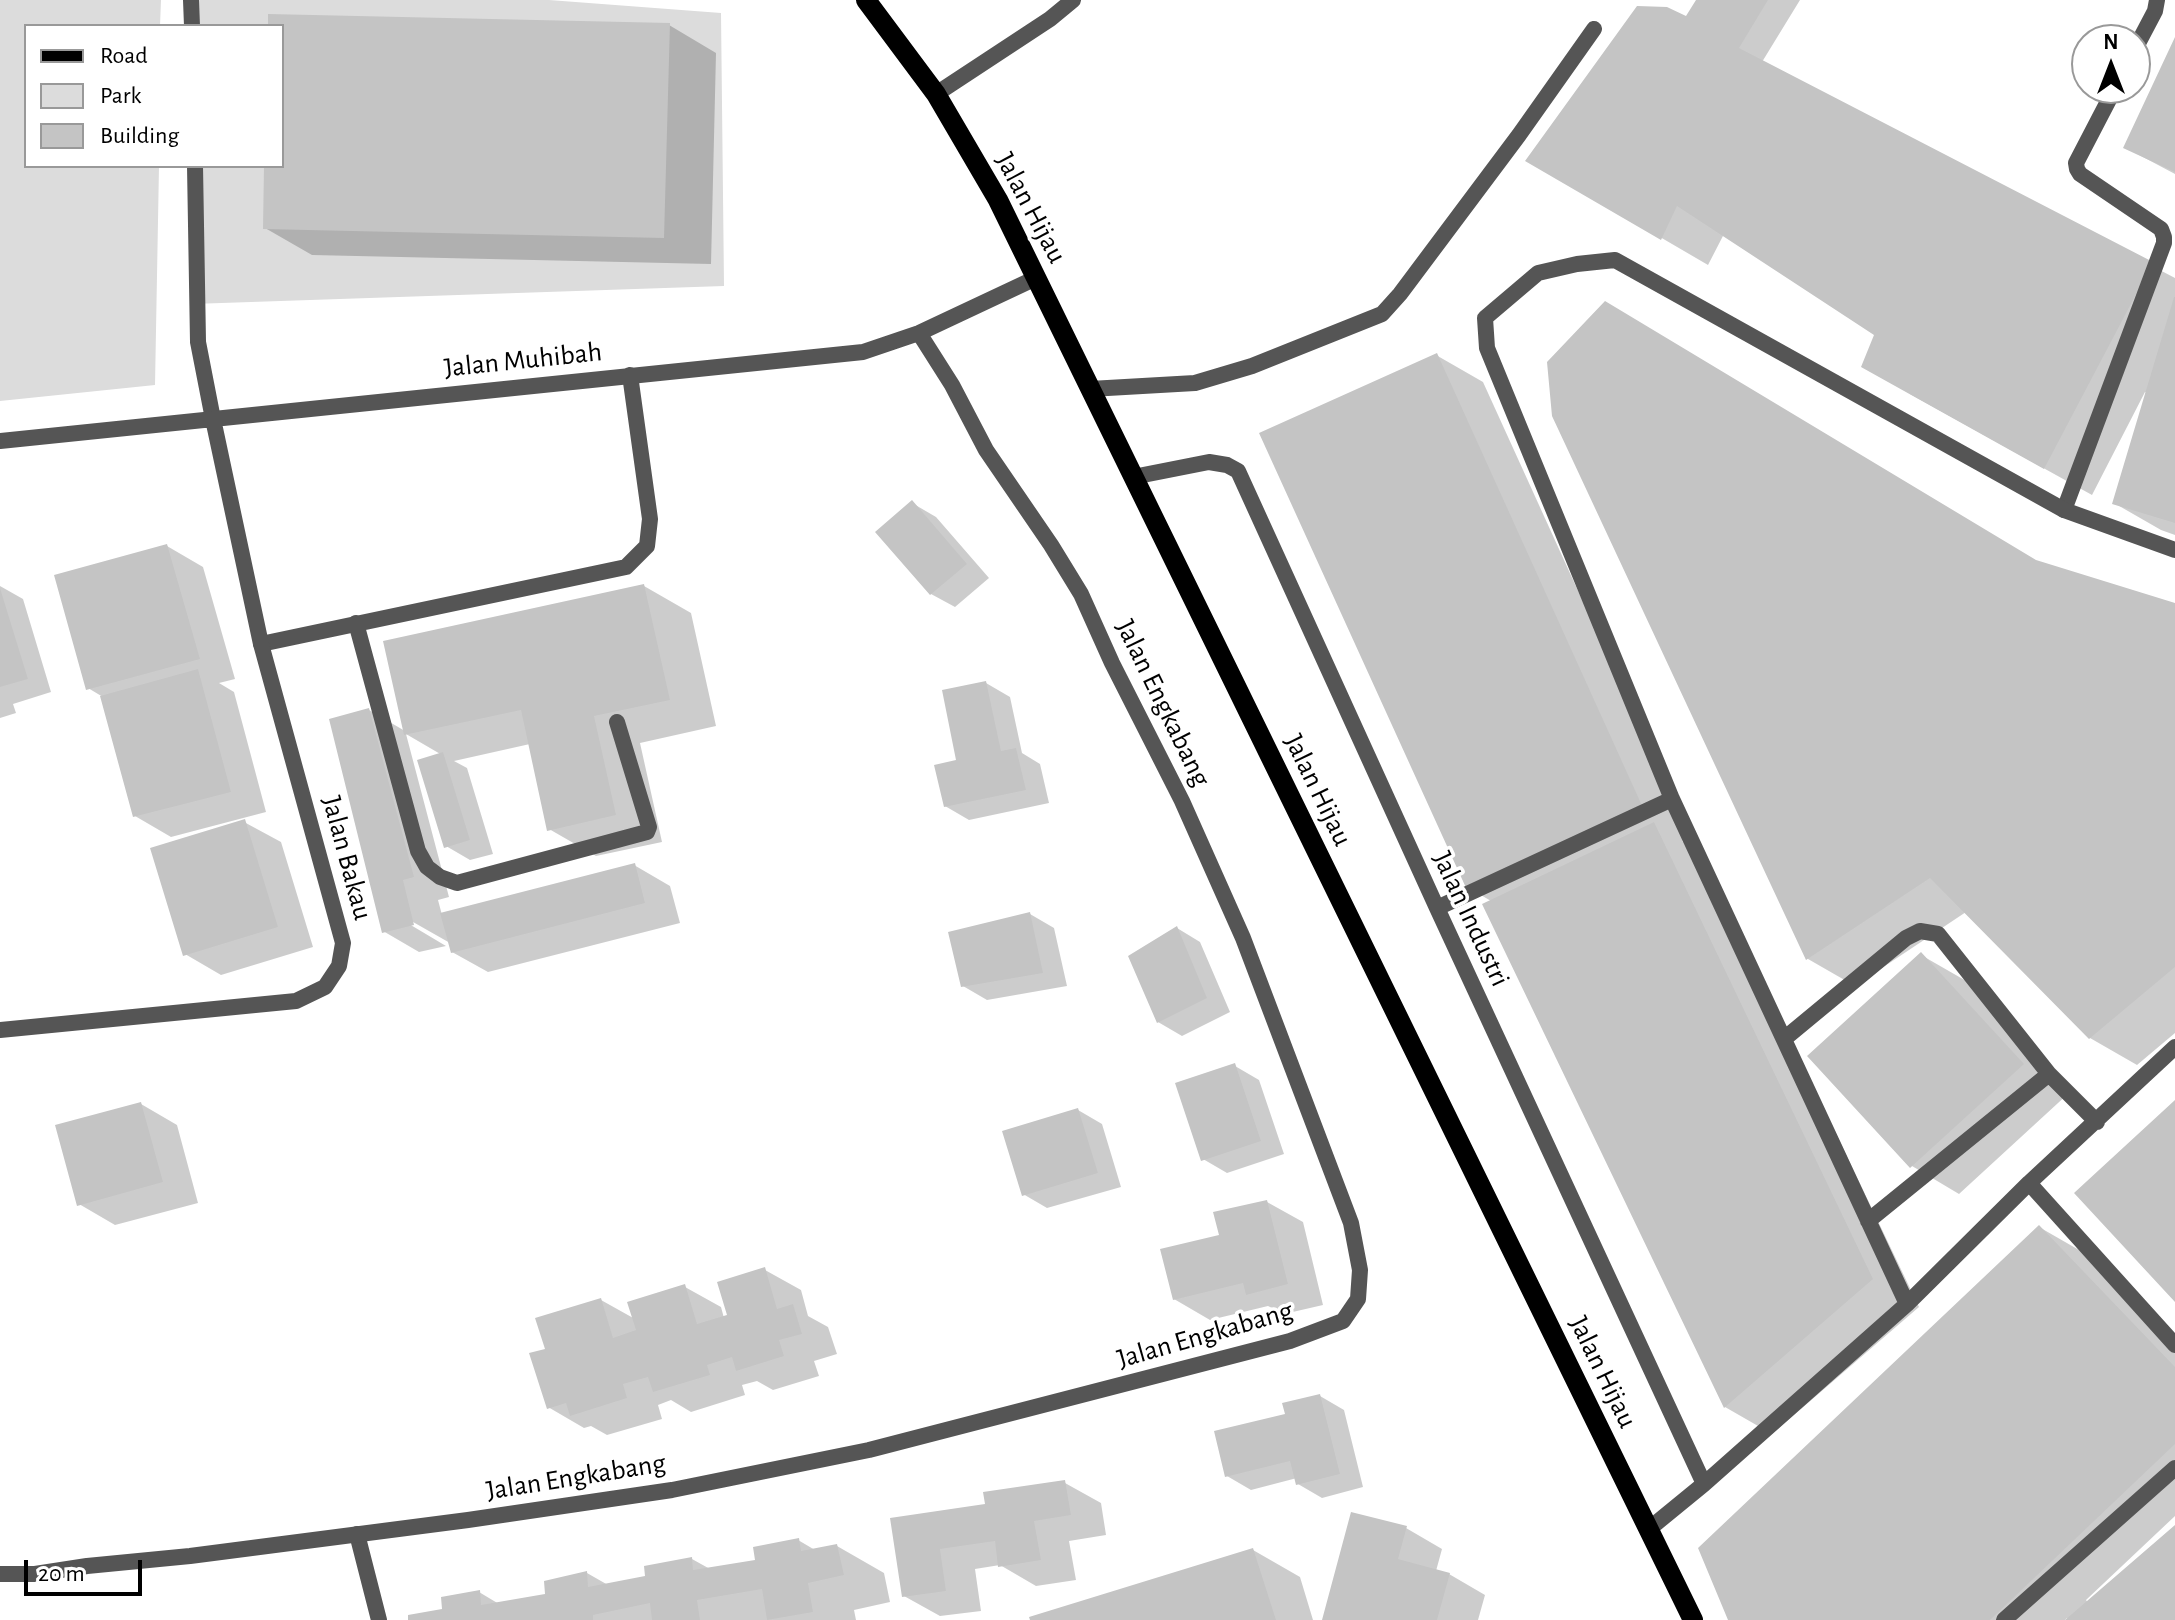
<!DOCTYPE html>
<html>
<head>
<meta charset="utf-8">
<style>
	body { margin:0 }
	#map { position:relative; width:2175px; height:1620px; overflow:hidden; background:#fff; font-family:"Alegreya Sans",sans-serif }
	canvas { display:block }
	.legend { position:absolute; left:24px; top:24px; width:260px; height:144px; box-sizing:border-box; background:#fff; border:2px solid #999; margin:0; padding:10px 14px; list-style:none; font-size:24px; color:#000 }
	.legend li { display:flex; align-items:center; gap:16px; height:40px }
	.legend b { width:40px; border:2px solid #999 }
	.north { position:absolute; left:2071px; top:24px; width:80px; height:80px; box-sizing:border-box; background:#fff; border:2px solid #999; border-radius:50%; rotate:0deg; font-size:22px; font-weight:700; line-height:32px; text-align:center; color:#000 }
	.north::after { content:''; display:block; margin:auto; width:28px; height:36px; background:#000; clip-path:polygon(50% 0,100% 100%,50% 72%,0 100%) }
	.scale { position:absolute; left:24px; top:1560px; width:118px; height:36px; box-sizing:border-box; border:4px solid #000; border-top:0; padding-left:10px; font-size:24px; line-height:28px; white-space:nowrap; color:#000; -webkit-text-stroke:6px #fff; paint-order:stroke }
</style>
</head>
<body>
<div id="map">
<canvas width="2175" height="1620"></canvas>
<ul class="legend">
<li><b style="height:10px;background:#000"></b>Road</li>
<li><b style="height:22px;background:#dcdcdc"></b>Park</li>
<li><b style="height:22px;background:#c4c4c4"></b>Building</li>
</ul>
<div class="north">N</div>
<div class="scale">20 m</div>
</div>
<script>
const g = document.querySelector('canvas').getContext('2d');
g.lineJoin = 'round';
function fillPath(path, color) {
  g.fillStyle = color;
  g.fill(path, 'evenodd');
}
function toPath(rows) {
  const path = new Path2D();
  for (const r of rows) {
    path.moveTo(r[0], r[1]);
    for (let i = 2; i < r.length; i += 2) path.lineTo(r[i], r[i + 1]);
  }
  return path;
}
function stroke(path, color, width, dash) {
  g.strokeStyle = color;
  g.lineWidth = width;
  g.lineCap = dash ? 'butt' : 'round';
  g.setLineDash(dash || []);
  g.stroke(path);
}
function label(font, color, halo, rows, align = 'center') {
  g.font = font + ' "Alegreya Sans",sans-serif';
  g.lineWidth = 7;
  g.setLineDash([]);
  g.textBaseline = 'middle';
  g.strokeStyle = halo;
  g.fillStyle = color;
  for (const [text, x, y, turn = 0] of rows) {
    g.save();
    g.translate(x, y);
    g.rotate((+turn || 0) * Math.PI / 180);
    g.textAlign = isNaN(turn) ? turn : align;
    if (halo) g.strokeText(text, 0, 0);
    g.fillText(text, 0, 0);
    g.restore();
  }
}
fillPath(toPath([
	[0,0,161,0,160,26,26,26,26,166,159,166,155,385,0,401],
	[195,0,549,0,721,13,724,286,192,304,193,166,282,166,282,26,195,26]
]), '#dcdcdc');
fillPath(toPath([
	[1698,0,1800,0,1762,62,2175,278,2175,535,2161,530,2114,503,2147,393,2145,392,2092,495,1910,394,1876,334,1724,234,1708,265,1528,160,1687,19],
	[669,25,716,53,711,264,312,255,265,228,266,166,282,166,282,26,270,26],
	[2175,42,2175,174,2126,148],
	[1436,355,1483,382,1690,837,1682,841,1701,851,1919,1307,1772,1434,1725,1407,1491,901,1469,888],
	[1554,415,2175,605,2175,1033,2137,1065,2090,1038,1966,912,1855,986,1808,959],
	[912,503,936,517,989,578,955,607,931,594],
	[167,546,203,567,235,679,219,683,234,692,266,812,171,837,135,816,103,697,88,688],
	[0,586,23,599,51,692,13,704,16,713,0,718],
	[644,586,691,613,716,726,640,743,662,842,596,856,549,829,530,744,454,761,467,768,493,854,470,860,446,846,442,755,406,734,449,897,438,900,442,915,634,865,670,886,680,923,488,972,452,952,450,943,406,918,404,921,446,946,419,952,383,931,369,710,405,731],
	[986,683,1010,697,1022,753,1040,764,1049,803,969,820,945,806],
	[244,822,281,842,313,947,221,975,185,954],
	[1030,914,1054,928,1067,986,987,1000,963,986],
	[1177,928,1200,942,1230,1012,1182,1036,1158,1022],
	[1921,955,1968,982,2070,1092,1959,1194,1912,1166],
	[1235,1066,1259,1080,1284,1154,1227,1173,1203,1159],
	[141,1104,177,1125,198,1203,115,1225,79,1204],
	[1078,1110,1102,1124,1121,1187,1047,1208,1023,1194],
	[1267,1202,1303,1222,1323,1305,1284,1314,1268,1306,1210,1320,1174,1299,1221,1237],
	[2039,1227,2086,1254,2175,1347,2175,1516,2086,1600,2088,1603,2175,1528,2175,1620,2068,1620,2067,1618,2065,1620,1730,1620],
	[765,1270,801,1290,808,1316,828,1327,837,1354,814,1361,819,1376,773,1390,757,1381,742,1385,745,1395,691,1412,671,1400,658,1405,662,1419,607,1435,591,1426,584,1428,548,1407,547,1350,601,1300,635,1319,685,1287,721,1307,724,1318,729,1316],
	[1320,1396,1344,1410,1363,1487,1322,1498,1298,1484,1297,1478,1251,1490,1227,1476,1287,1416],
	[1065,1483,1101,1503,1106,1535,1069,1541,1076,1580,1036,1586,1000,1565,975,1569,981,1611,940,1616,904,1596,892,1520,988,1506],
	[1406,1528,1442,1549,1436,1571,1449,1574,1485,1595,1478,1620,1324,1620],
	[798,1540,815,1550,837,1546,884,1573,890,1602,854,1610,856,1620,410,1620,444,1610,479,1592,499,1604,547,1595,587,1573,608,1585,647,1578,692,1559,710,1569,757,1562],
	[1253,1550,1300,1577,1313,1620,1032,1620]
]), '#0003');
fillPath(toPath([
	[1696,0,1768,0,1739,48,2153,262,2044,469,1861,367,1874,335,1677,206,1661,240,1525,161,1637,6,1667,7,1686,16],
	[268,14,670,23,664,238,263,229,264,166,282,166,282,26,268,26],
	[2175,37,2175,172,2123,148],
	[2174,297,2175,297,2175,523,2112,504],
	[1605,301,2036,560,2175,603,2175,967,2089,1039,1930,878,1806,960,1552,416,1547,362],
	[1437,353,1644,810,1467,890,1259,433],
	[912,500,967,564,930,595,875,532],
	[167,544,200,659,86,690,54,575],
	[644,584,670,700,594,716,616,815,547,831,521,710,404,735,383,641],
	[0,588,28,679,0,687],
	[198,669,231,792,133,817,100,696],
	[986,681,1001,751,1016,748,1026,790,944,807,934,765,956,760,942,690],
	[369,708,414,877,403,880,414,925,382,933,329,719],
	[443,752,470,840,444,848,417,760],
	[245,819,278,927,183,956,150,848],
	[1654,822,1873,1279,1724,1408,1482,904],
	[635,863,645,903,451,953,440,913],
	[1030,912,1043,973,961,987,948,932],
	[1177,926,1207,998,1157,1023,1128,956],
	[1921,952,2024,1064,1910,1168,1807,1056],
	[1235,1063,1261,1141,1201,1161,1175,1083],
	[2175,1100,2175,1302,2074,1193],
	[141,1102,163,1182,77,1206,55,1125],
	[1078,1108,1098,1173,1022,1196,1002,1131],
	[1267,1200,1288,1284,1246,1295,1243,1283,1173,1300,1160,1249,1219,1235,1213,1212],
	[2039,1225,2175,1367,2175,1444,1990,1620,1728,1620,1698,1548],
	[765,1267,777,1309,793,1304,802,1334,779,1340,784,1356,736,1371,732,1357,707,1365,710,1375,653,1392,648,1377,623,1384,627,1398,570,1416,566,1403,547,1409,529,1353,545,1349,535,1318,601,1298,613,1338,636,1330,627,1302,685,1284,697,1324,727,1315,717,1282],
	[1320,1394,1340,1474,1296,1485,1290,1461,1225,1477,1214,1431,1285,1414,1282,1403],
	[1065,1480,1071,1515,1034,1521,1041,1560,998,1567,995,1541,940,1549,946,1591,902,1597,890,1518,985,1504,983,1492],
	[1351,1512,1407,1526,1398,1559,1450,1573,1437,1620,1322,1620],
	[2175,1525,2175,1620,2065,1620],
	[799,1538,801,1551,837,1544,844,1575,808,1583,813,1612,767,1620,762,1589,697,1600,700,1620,652,1620,650,1603,593,1615,593,1620,408,1620,408,1615,442,1609,441,1597,480,1590,481,1605,545,1594,544,1581,587,1571,588,1587,645,1576,644,1566,692,1557,693,1570,755,1560,753,1547],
	[1253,1548,1276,1620,1030,1620,1029,1617]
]), '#c4c4c4');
stroke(toPath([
	[191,0,192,26],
	[2135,49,2155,11,2157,0],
	[936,94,1050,19,1073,0],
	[195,166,198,342,213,419],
	[1090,389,1195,383,1252,366,1382,314,1400,294,1519,135,1594,29],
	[2064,510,2164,243,2164,237,2161,229,2080,174,2077,169,2076,163,2115,88],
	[356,623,418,851,427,867,440,877,457,883,647,832,649,827,617,722],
	[261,644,626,567,647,546,650,519,630,375],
	[357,1534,379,1620]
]), '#555', 16);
stroke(toPath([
	[0,441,863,352,919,333,1036,278],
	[1133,477,1209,462,1227,465,1238,471,1437,908,1704,1484],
	[1437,908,1672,799],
	[0,1030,296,1001,325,987,339,966,343,943,261,644,213,419],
	[1784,1039,1906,938,1920,931,1938,934,2049,1074],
	[2029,1183,2175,1345],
	[1868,1221,2049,1074,2097,1122],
	[1907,1304,1672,799,1487,348,1485,318,1538,273,1577,264,1615,260,2064,510,2175,550],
	[1649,1529,1704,1484,1907,1304,2029,1183,2175,1047],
	[0,1574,35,1574,87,1566,190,1556,468,1520,672,1490,869,1450,1290,1341,1343,1321,1358,1299,1360,1270,1351,1223,1243,938,1182,801,1112,663,1081,594,1051,545,986,450,952,385,919,333],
	[2004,1620,2175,1468]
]), '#555', 16);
stroke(toPath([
	[866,0,936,94,998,200,1693,1620]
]), '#000', 20);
label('28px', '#000', '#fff', [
	["Jalan Hijau",1031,208,62],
	["Jalan Muhibah",523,360,-6],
	["Jalan Engkabang",1163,703,64],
	["Jalan Hijau",1318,790,64],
	["Jalan Bakau",347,858,75],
	["Jalan Industri",1471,919,65],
	["Jalan Engkabang",1205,1335,-16],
	["Jalan Hijau",1603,1372,64],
	["Jalan Engkabang",576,1477,-9]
]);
</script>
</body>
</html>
